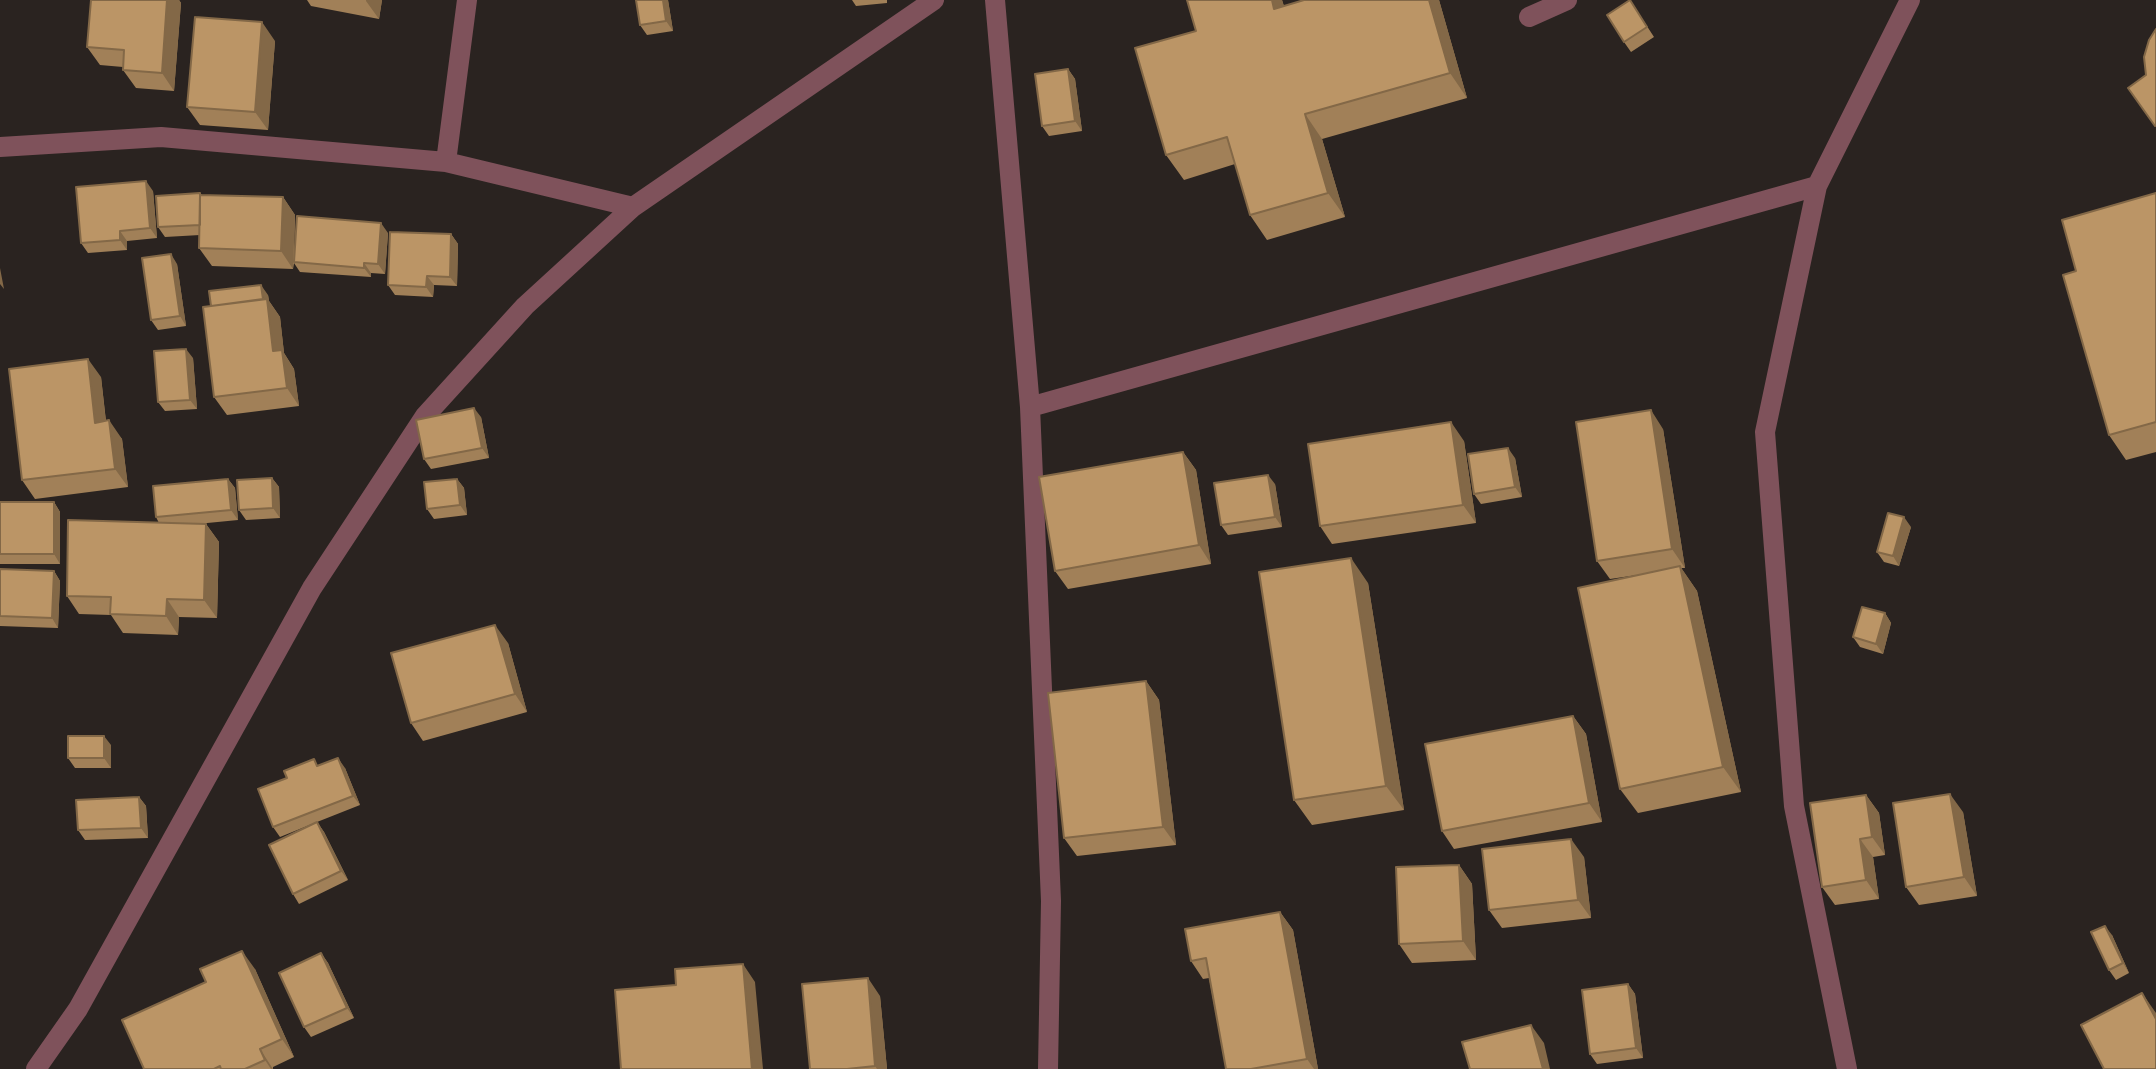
<!DOCTYPE html>
<html>
<head>
<meta charset="utf-8">
<style>
	body { margin:0 }
	canvas { display:block; background:#2a2320 }
</style>
</head>
<body>
<canvas width="2156" height="1069"></canvas>
<script>
const g = document.querySelector('canvas').getContext('2d');
g.lineJoin = 'round';
function toPath(rows) {
  const path = new Path2D();
  for (const r of rows) {
    path.moveTo(r[0], r[1]);
    for (let i = 2; i < r.length; i += 2) path.lineTo(r[i], r[i + 1]);
  }
  return path;
}
function stroke(path, color, width, dash) {
  g.strokeStyle = color;
  g.lineWidth = width;
  g.lineCap = dash ? 'butt' : 'round';
  g.setLineDash(dash || []);
  g.stroke(path);
}
function fillPath(path, color) {
  g.fillStyle = color;
  g.fill(path, 'evenodd');
}
stroke(toPath([
	[1529,17,1567,0]
]), '#7f525b', 20);
stroke(toPath([
	[995,0,1030,407,1051,901,1048,1069],
	[0,147,161,137,446,162,633,207],
	[446,162,467,0],
	[1030,407,1817,186],
	[36,1069,78,1009,312,588,425,416,525,306,633,207,934,0],
	[1847,1069,1794,806,1765,432,1817,186,1910,0]
]), '#7f525b', 20);
fillPath(toPath([
	[91,0,179,0,181,3,174,91,136,88,123,70,123,67,100,65,87,47],
	[307,0,382,0,379,19,311,6],
	[668,0,673,31,647,35,640,25],
	[852,0,887,0,887,3,856,6],
	[1282,0,1284,6,1304,0,1439,0,1467,98,1322,139,1345,217,1267,240,1250,215,1235,164,1184,180,1166,155,1196,31],
	[1630,0,1654,37,1631,52,1624,42],
	[275,41,268,130,200,125,187,107],
	[1068,69,1075,79,1082,131,1049,136,1042,126],
	[153,191,157,238,127,241,127,250,88,253,81,243],
	[200,193,202,195,283,197,295,215,294,259,388,233,385,274,371,273,371,277,300,272,294,263,293,269,212,266,199,248,200,235,165,237,158,227],
	[2156,193,2156,452,2126,460,2109,435,2076,271],
	[451,234,458,244,457,286,434,285,433,297,395,295,388,285],
	[177,264,186,326,158,330,151,320],
	[268,295,269,301,280,317,284,353,294,369,299,406,227,415,214,397],
	[193,358,197,409,165,411,158,402],
	[101,377,106,421,122,439,128,487,35,499,22,480],
	[481,417,489,458,431,469,424,459],
	[1663,429,1685,568,1681,568,1697,591,1741,792,1638,813,1620,789,1644,574,1610,579,1597,561],
	[1464,441,1476,523,1332,544,1320,526],
	[1183,452,1196,470,1211,564,1068,589,1055,571],
	[1515,458,1522,497,1481,504,1474,494],
	[272,478,279,487,280,518,246,520,239,510],
	[228,479,235,488,238,520,197,524,206,524,219,542,217,618,179,617,178,635,123,633,111,615,79,614,67,596,159,523,156,517],
	[457,479,464,488,467,515,434,519,427,509],
	[1275,484,1282,527,1228,535,1221,525],
	[0,502,54,502,60,512,60,564,0,564],
	[1911,527,1899,566,1884,562,1877,552],
	[0,569,54,571,60,581,58,628,0,626],
	[1368,583,1404,810,1312,825,1294,800],
	[1885,613,1891,623,1883,654,1860,647,1853,637],
	[508,643,527,712,423,741,411,723],
	[1146,681,1159,700,1176,845,1077,856,1064,838],
	[1573,716,1586,734,1602,822,1454,849,1442,831],
	[111,745,111,768,75,768,68,758],
	[319,765,345,768,360,805,317,822,324,832,348,880,299,904,293,894,317,822,280,837,273,827],
	[1866,795,1879,813,1885,855,1873,857,1879,899,1835,905,1822,887],
	[139,797,146,806,148,838,85,840,78,830],
	[1963,812,1977,896,1919,905,1906,887],
	[1584,857,1591,918,1502,928,1489,910],
	[1459,865,1472,884,1476,960,1412,963,1399,944],
	[1280,912,1293,930,1318,1069,1226,1069,1209,978,1203,979,1191,961],
	[2112,935,2129,973,2116,980,2109,970],
	[321,953,328,963,354,1018,311,1037,304,1027],
	[255,969,294,1057,273,1067,273,1069,144,1069],
	[1628,984,1635,994,1643,1058,1597,1064,1590,1054],
	[880,996,887,1069,810,1069]
]), '#a18058');
fillPath(toPath([
	[167,0,179,0,181,3,174,91,162,73],
	[366,0,382,0,379,19,366,1],
	[663,0,668,0,673,31,666,21],
	[1272,0,1282,0,1292,34,1274,9],
	[1429,0,1439,0,1467,98,1450,73],
	[262,22,275,41,268,130,255,112],
	[1068,69,1075,79,1082,131,1075,121],
	[1305,114,1322,139,1345,217,1328,193],
	[146,181,153,191,157,238,150,228],
	[283,197,295,215,293,269,281,251],
	[381,223,388,233,385,274,378,264],
	[120,231,127,241,127,250,120,240],
	[451,234,458,244,457,286,450,277],
	[171,254,177,264,186,326,180,316],
	[364,263,371,273,371,277,364,268],
	[0,268,4,289,0,284],
	[427,276,434,285,433,297,426,287],
	[261,285,268,295,269,301,280,317,284,353,294,369,299,406,287,388,273,351],
	[186,349,193,358,197,409,190,400],
	[88,359,101,377,108,441,95,423],
	[474,408,481,417,489,458,482,448],
	[1651,410,1663,429,1685,568,1672,549],
	[109,420,122,439,128,487,115,469],
	[1451,422,1464,441,1476,523,1463,505],
	[1508,448,1515,458,1522,497,1515,487],
	[1183,452,1196,470,1211,564,1199,545],
	[1268,475,1275,484,1282,527,1275,517],
	[272,478,279,487,280,518,273,508],
	[228,479,235,488,238,520,231,510],
	[457,479,464,488,467,515,460,505],
	[54,502,60,512,60,564,54,554],
	[1904,517,1911,527,1899,566,1893,556],
	[206,524,219,542,217,618,204,600],
	[1351,558,1368,583,1404,810,1386,786],
	[1680,566,1697,591,1741,792,1723,767],
	[54,571,60,581,58,628,52,618],
	[167,599,179,617,178,635,166,616],
	[1885,613,1891,623,1883,654,1876,644],
	[495,625,508,643,527,712,515,694],
	[1146,681,1159,700,1176,845,1163,827],
	[1573,716,1586,734,1602,822,1589,803],
	[104,736,111,745,111,768,104,758],
	[338,758,345,768,360,805,353,796],
	[1950,794,1963,812,1977,896,1964,877],
	[1866,795,1879,813,1885,855,1872,837],
	[139,797,146,806,148,838,141,828],
	[317,822,324,832,348,880,341,871],
	[1571,839,1584,857,1591,918,1578,900],
	[1860,839,1873,857,1879,899,1866,880],
	[1459,865,1472,884,1476,960,1463,941],
	[1280,912,1293,930,1318,1069,1314,1069,1307,1059],
	[2105,926,2112,935,2129,973,2123,963],
	[242,951,255,969,294,1057,282,1039],
	[321,953,328,963,354,1018,347,1008],
	[743,964,755,982,763,1069,752,1069],
	[868,978,880,996,887,1069,877,1069,875,1066],
	[1628,984,1635,994,1643,1058,1636,1048],
	[2142,993,2156,1013,2156,1019],
	[1531,1025,1544,1043,1550,1069,1543,1069],
	[260,1049,273,1069,271,1069,265,1060]
]), '#836847');
const building = toPath([
	[91,0,167,0,162,73,123,70,124,50,87,47,91,0],
	[636,0,663,0,666,21,640,25,636,0],
	[1187,0,1272,0,1274,9,1304,0,1429,0,1450,73,1305,114,1328,193,1250,215,1227,137,1166,155,1135,48,1196,31,1187,0],
	[1630,0,1647,27,1624,42,1607,15,1630,0],
	[195,17,262,22,255,112,187,107,195,17],
	[2156,29,2156,125,2155,126,2128,88,2146,75,2144,57,2149,40,2156,29],
	[1068,69,1075,121,1042,126,1035,74,1068,69],
	[146,181,150,228,120,231,120,240,81,243,76,187,146,181],
	[200,193,200,225,158,227,156,196,200,193],
	[2156,193,2156,422,2109,435,2063,275,2076,271,2062,220,2156,193],
	[200,195,283,197,281,251,199,248,200,195],
	[297,216,381,223,378,264,364,263,364,268,294,262,297,216],
	[390,232,451,234,450,277,427,276,426,287,388,285,390,232],
	[171,254,180,316,151,320,142,258,171,254],
	[261,285,263,299,211,306,209,291,261,285],
	[267,299,273,351,282,350,287,388,214,397,203,307,267,299],
	[186,349,190,400,158,402,154,351,186,349],
	[88,359,95,423,109,420,115,469,22,480,9,369,88,359],
	[474,408,482,448,424,459,416,420,474,408],
	[1651,410,1672,549,1597,561,1576,422,1651,410],
	[1451,422,1463,505,1320,526,1308,444,1451,422],
	[1508,448,1515,487,1474,494,1468,454,1508,448],
	[1183,452,1199,545,1055,571,1039,477,1183,452],
	[1268,475,1275,517,1221,525,1214,483,1268,475],
	[272,478,273,508,239,510,237,480,272,478],
	[228,479,231,510,156,517,153,486,228,479],
	[457,479,460,505,427,509,424,482,457,479],
	[0,502,54,502,54,554,0,554,0,502],
	[1888,513,1904,517,1893,556,1877,552,1888,513],
	[68,520,206,524,204,600,167,599,166,616,110,614,111,597,67,596,68,520],
	[1351,558,1386,786,1294,800,1259,572,1351,558],
	[1680,566,1723,767,1620,789,1578,588,1680,566],
	[0,569,54,571,52,618,0,616,0,569],
	[1862,607,1885,613,1876,644,1853,637,1862,607],
	[495,625,515,694,411,723,391,653,495,625],
	[1146,681,1163,827,1064,838,1048,693,1146,681],
	[1573,716,1589,803,1442,831,1425,744,1573,716],
	[68,736,104,736,104,758,68,758,68,736],
	[338,758,353,796,273,827,258,789,287,778,284,771,314,759,317,766,338,758],
	[1950,794,1964,877,1906,887,1893,803,1950,794],
	[1866,795,1872,837,1860,839,1866,880,1822,887,1810,803,1866,795],
	[139,797,141,828,78,830,76,800,139,797],
	[317,822,341,871,293,894,269,845,317,822],
	[1571,839,1578,900,1489,910,1482,849,1571,839],
	[1459,865,1463,941,1399,944,1396,867,1459,865],
	[1280,912,1307,1059,1251,1069,1226,1069,1206,958,1191,961,1185,929,1280,912],
	[2105,926,2123,963,2109,970,2091,932,2105,926],
	[242,951,282,1039,260,1049,265,1060,245,1069,221,1069,220,1066,214,1069,144,1069,122,1020,206,982,200,969,242,951],
	[321,953,347,1008,304,1027,279,973,321,953],
	[743,964,752,1069,621,1069,615,990,676,985,675,969,743,964],
	[868,978,875,1066,847,1069,810,1069,802,984,868,978],
	[1628,984,1636,1048,1590,1054,1582,990,1628,984],
	[2142,993,2156,1019,2156,1069,2104,1069,2081,1025,2142,993],
	[1531,1025,1543,1069,1470,1069,1462,1042,1531,1025]
]);
fillPath(building, '#bb9566');
stroke(building, '#836847', 2);
</script>
</body>
</html>
